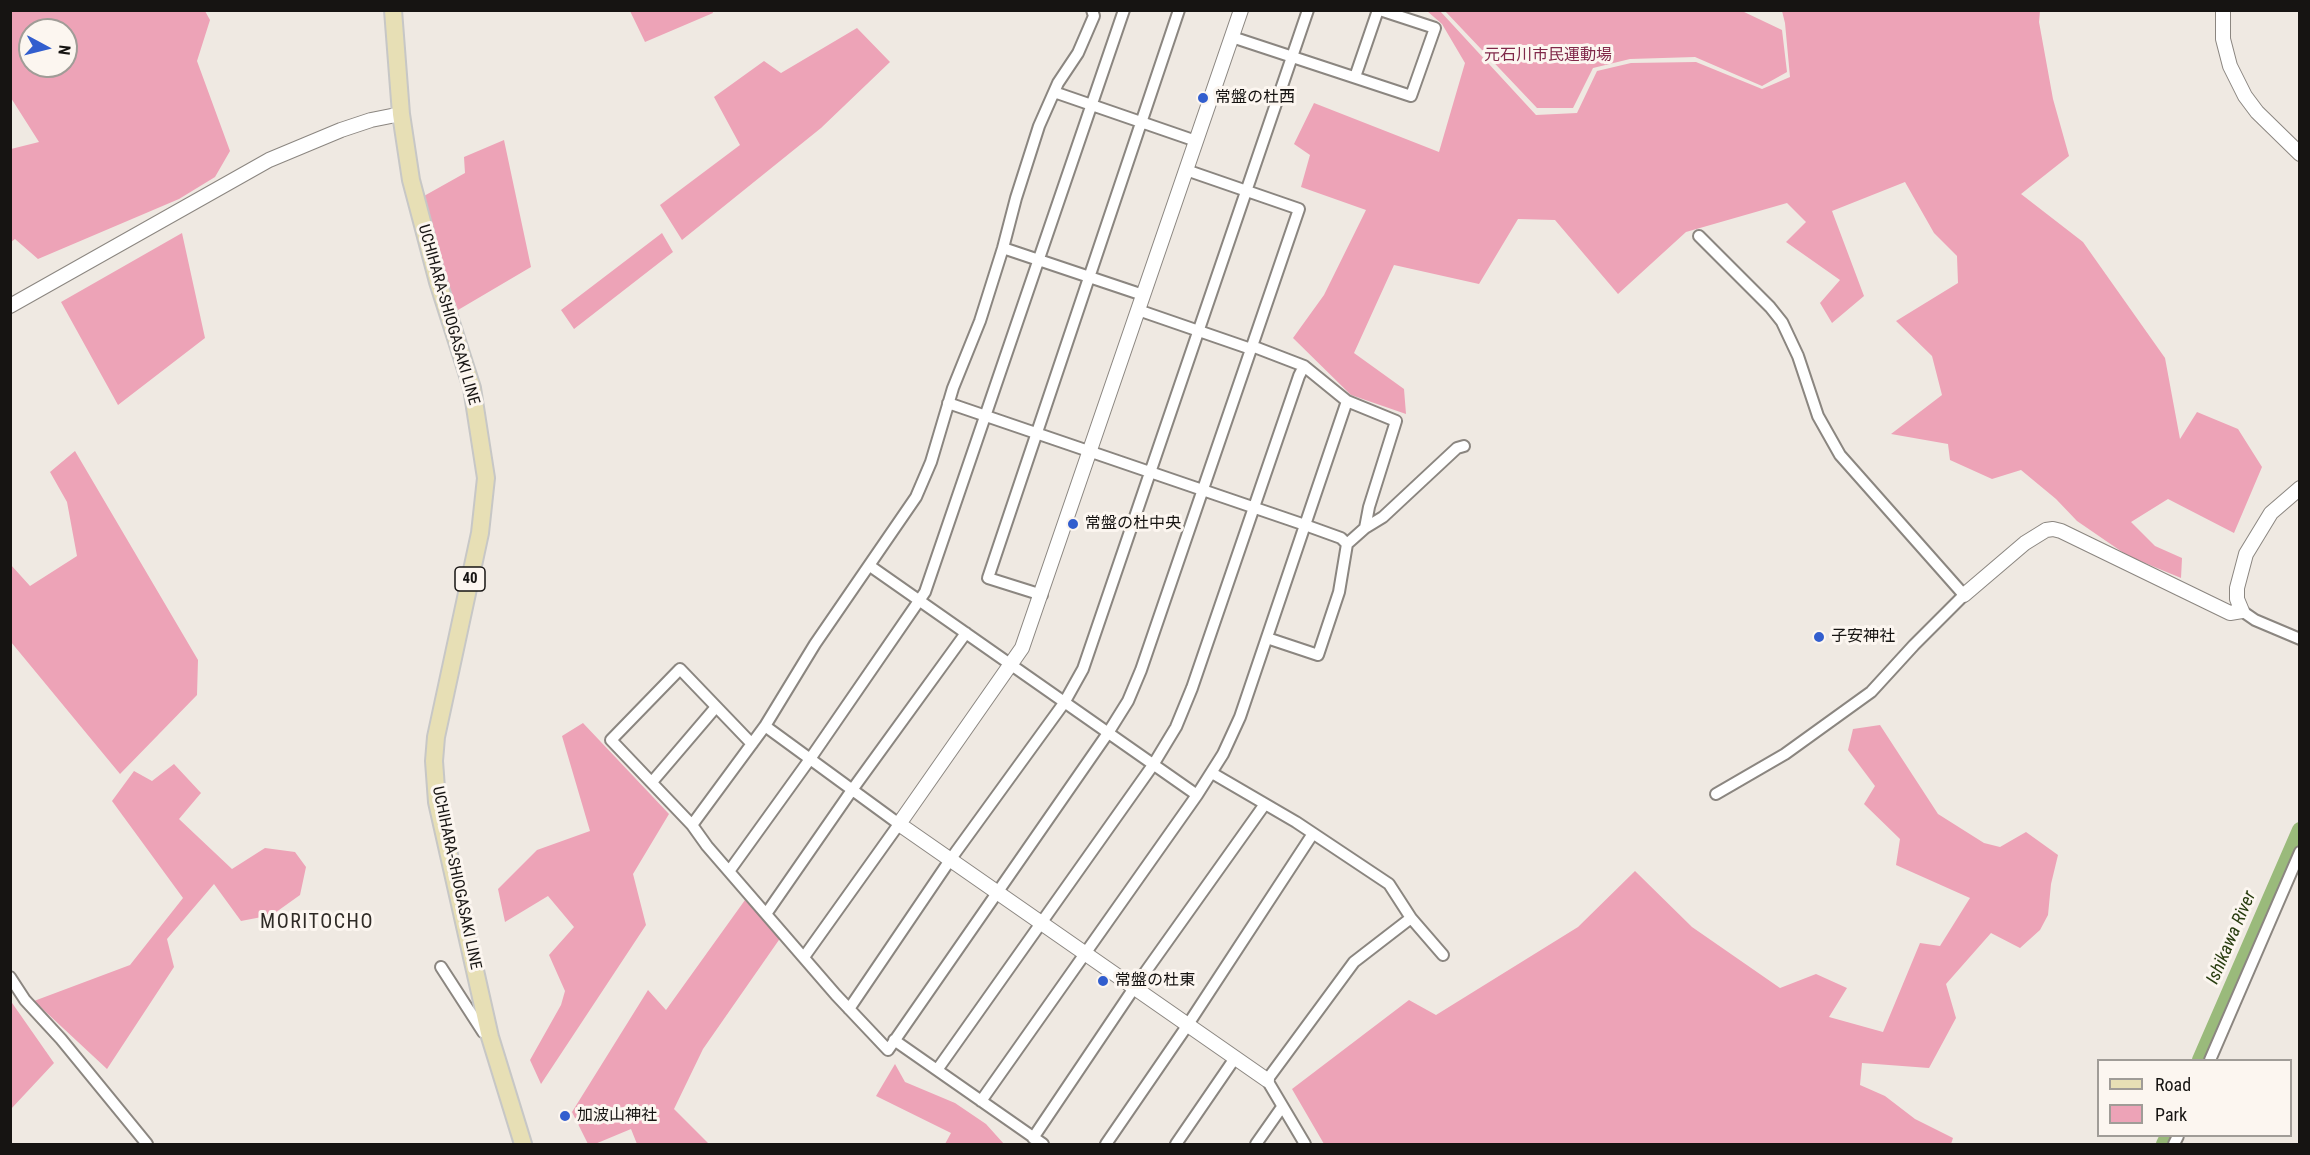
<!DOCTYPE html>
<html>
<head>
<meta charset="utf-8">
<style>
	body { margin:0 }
	#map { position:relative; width:2310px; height:1155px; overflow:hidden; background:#efe9e2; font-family:"Roboto Condensed",sans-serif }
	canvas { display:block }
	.frame { position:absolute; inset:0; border:12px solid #161412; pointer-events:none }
	.legend { position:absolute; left:2097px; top:1059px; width:195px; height:78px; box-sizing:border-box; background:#fcf6f0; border:2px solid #a09c97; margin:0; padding:8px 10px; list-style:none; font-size:18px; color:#161412 }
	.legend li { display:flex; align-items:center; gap:12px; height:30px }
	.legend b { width:30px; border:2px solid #a09c97 }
	.north { position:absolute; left:18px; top:18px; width:60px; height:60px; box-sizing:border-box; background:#fcf6f0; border:2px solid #a09c97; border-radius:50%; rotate:97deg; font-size:16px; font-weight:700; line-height:24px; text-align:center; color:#161412 }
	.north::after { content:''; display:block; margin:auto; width:21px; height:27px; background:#325ece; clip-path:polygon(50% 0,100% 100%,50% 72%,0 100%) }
</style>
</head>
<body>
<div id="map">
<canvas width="2310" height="1155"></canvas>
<div class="frame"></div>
<ul class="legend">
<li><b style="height:8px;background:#e7dfb5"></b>Road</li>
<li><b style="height:16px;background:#eda3b7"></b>Park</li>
</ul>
<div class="north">N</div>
</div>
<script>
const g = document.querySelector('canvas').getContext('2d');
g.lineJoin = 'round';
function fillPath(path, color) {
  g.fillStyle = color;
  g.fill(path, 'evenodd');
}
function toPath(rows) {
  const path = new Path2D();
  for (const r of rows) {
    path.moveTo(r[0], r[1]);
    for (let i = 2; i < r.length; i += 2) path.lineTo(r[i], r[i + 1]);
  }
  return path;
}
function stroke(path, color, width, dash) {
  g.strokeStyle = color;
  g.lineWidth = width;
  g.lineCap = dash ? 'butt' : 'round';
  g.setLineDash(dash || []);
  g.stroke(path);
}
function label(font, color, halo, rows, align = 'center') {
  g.font = font + ' "Roboto Condensed","Noto Sans JP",sans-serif';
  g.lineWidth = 6;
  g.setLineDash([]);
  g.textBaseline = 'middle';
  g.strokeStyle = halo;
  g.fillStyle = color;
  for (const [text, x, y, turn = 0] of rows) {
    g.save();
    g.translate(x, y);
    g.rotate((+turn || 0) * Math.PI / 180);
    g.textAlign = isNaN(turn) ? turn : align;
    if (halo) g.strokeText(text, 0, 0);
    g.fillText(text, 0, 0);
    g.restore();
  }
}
fillPath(toPath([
	[11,10,205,11,210,20,197,61,230,151,215,177,179,199,38,259,15,239,11,242,11,149,39,142,11,98],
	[30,30,66,30,66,66,30,66],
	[712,10,713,13,645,42,630,11],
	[1427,11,1440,11,1536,115,1577,113,1597,71,1631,63,1696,62,1762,89,1790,77,1785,23,1782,11,2040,11,2039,22,2053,99,2069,156,2021,194,2083,242,2165,358,2180,439,2197,412,2238,429,2262,467,2234,533,2168,499,2131,522,2155,546,2182,558,2181,578,2128,556,2077,521,2056,499,2021,470,1992,479,1950,460,1948,444,1891,434,1942,395,1932,356,1896,321,1958,283,1957,256,1934,233,1905,182,1832,211,1864,296,1832,323,1820,303,1840,280,1786,242,1806,222,1787,203,1686,232,1618,294,1555,220,1518,219,1479,284,1394,265,1354,353,1404,389,1406,414,1351,395,1293,338,1324,295,1366,210,1301,187,1310,155,1294,144,1314,103,1439,152,1465,63,1442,24],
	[1445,11,1742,11,1782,30,1787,72,1762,86,1695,57,1630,59,1593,68,1573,108,1537,108],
	[857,28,890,62,821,128,682,240,660,205,740,145,714,97,764,61,781,73],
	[504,140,531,267,458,310,427,226,424,196,465,173,464,157],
	[182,233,205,338,118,405,61,302],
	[662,233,673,252,574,329,561,310],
	[75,451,198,660,197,695,120,774,11,642,11,565,30,586,77,556,67,502,50,472],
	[583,723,669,814,633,874,646,925,541,1084,530,1060,561,1005,565,991,549,955,574,927,548,896,505,922,498,889,537,850,590,831,562,736],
	[1880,725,1938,814,1984,843,2000,847,2026,832,2058,855,2051,884,2048,915,2040,930,2020,948,1991,933,1946,984,1956,1018,1929,1068,1862,1063,1860,1085,1885,1096,1915,1119,1953,1138,1951,1144,1324,1144,1292,1089,1409,1000,1436,1015,1578,927,1635,871,1692,927,1780,988,1816,974,1847,988,1829,1017,1883,1032,1920,943,1940,946,1970,898,1896,865,1900,839,1864,804,1875,786,1848,750,1853,729],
	[174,764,201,793,179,819,232,869,265,848,295,852,306,867,300,895,272,915,241,921,214,884,167,939,174,967,107,1069,34,1001,130,965,183,898,112,801,134,771,152,781],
	[745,900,781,937,703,1049,674,1109,709,1144,637,1144,631,1129,595,1144,588,1144,572,1112,648,990,666,1010],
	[10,1000,54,1063,11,1109,10,1109],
	[895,1064,905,1082,955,1103,986,1124,1004,1144,945,1144,951,1133,876,1096]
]), '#eda3b7');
stroke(toPath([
	[2200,1060,2300,830],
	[2164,1144,2168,1136]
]), '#9aba7b', 16);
const minor = toPath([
	[1232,37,1411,96,1435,28,1380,10],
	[1355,77,1378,10],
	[1054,92,1196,141],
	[1699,236,1770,307,1782,322,1798,356,1818,416,1840,455,1964,595,1914,645,1871,692,1785,754,1716,794],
	[1003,248,1143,295],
	[1138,310,1251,349],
	[1252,346,1304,366,1347,401,1396,421,1369,507,1365,528],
	[948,403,1305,525,1341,538,1347,544],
	[870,566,1197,795],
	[1042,595,988,578,1179,10],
	[2242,611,2255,620,2300,639],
	[1267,638,1318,655,1339,592,1347,544,1365,528,1383,517,1457,448,1464,446],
	[765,726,899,824,804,957],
	[752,744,680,669,611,740,692,825,707,846,836,995,888,1050,1108,733,1128,701,1141,670,1273,285,1299,209,1186,170],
	[1212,773,1296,822,1389,884,1411,918,1443,955],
	[652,782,716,707],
	[692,825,765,726,815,644,916,497,931,462,953,388,980,321,1003,248,1016,198,1039,126,1058,83,1078,53,1094,16,1092,10],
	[730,870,810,759,925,592,1124,10],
	[766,914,852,790,966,633],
	[441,967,483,1032,488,1035],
	[10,977,25,1000,61,1039,147,1144],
	[849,1009,950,860,1064,703,1083,669,1308,10],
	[894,1040,1043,1144],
	[2210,1060,2300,852],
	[937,1070,1153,765,1176,727,1192,688,1299,376,1304,366],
	[981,1101,1197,795,1223,754,1240,717,1347,401],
	[1033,1138,1134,988,1265,804],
	[1106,1144,1187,1026,1312,835],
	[1176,1144,1235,1058],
	[1256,1144,1282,1107],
	[1305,1144,1267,1080,1354,962,1411,918],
	[2174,1144,2178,1136]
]);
const tertiary = toPath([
	[1241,10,1022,648,899,824,1267,1080],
	[2223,10,2223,39,2230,66,2245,96,2257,112,2300,154],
	[10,306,269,160,341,130,371,120,401,114],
	[1964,595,2025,543,2046,530,2053,529,2061,531,2230,613,2242,611,2237,599,2237,588,2246,554,2271,513,2300,488]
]);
const primary = toPath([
	[393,10,401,114,411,180,438,282,472,388,486,478,480,533,436,737,434,761,437,802,490,1037,523,1144]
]);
stroke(minor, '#8b8680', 14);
stroke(tertiary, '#8b8680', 16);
stroke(primary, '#c7c7c6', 20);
stroke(minor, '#fff', 10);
stroke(tertiary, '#fff', 14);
stroke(primary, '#e7dfb5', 16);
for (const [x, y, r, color] of [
	[1203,98,6,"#325ece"],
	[1073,524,6,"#325ece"],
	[1819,637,6,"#325ece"],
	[1103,981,6,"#325ece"],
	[565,1116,6,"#325ece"]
]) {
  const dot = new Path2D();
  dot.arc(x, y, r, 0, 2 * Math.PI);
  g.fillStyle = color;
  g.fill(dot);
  stroke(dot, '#fcf6f0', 2);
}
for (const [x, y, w] of [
	[470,579,30]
]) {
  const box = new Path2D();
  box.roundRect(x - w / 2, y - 12, w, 24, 4.5);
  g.fillStyle = '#fcf6f0';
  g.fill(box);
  stroke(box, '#161412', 1.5);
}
label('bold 15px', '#161412', null, [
	["40",470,579]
]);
label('16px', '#802849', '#fcf6f0', [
	["元石川市民運動場",1548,56]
]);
label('16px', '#161412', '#fcf6f0', [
	["常盤の杜西",1215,98],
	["常盤の杜中央",1085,524],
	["子安神社",1831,637],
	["常盤の杜東",1115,981],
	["加波山神社",577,1116]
], 'left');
label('16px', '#161412', '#fcf6f0', [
	["UCHIHARA-SHIOGASAKI LINE",448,315,74],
	["UCHIHARA-SHIOGASAKI LINE",456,878,78]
]);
label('italic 18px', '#283d0f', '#fcf6f0', [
	["Ishikawa River",2232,938,-67]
]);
g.letterSpacing = '1.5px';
label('20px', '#2f2b26', '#fcf6f0', [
	["MORITOCHO",317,923]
]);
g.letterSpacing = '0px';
</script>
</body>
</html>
